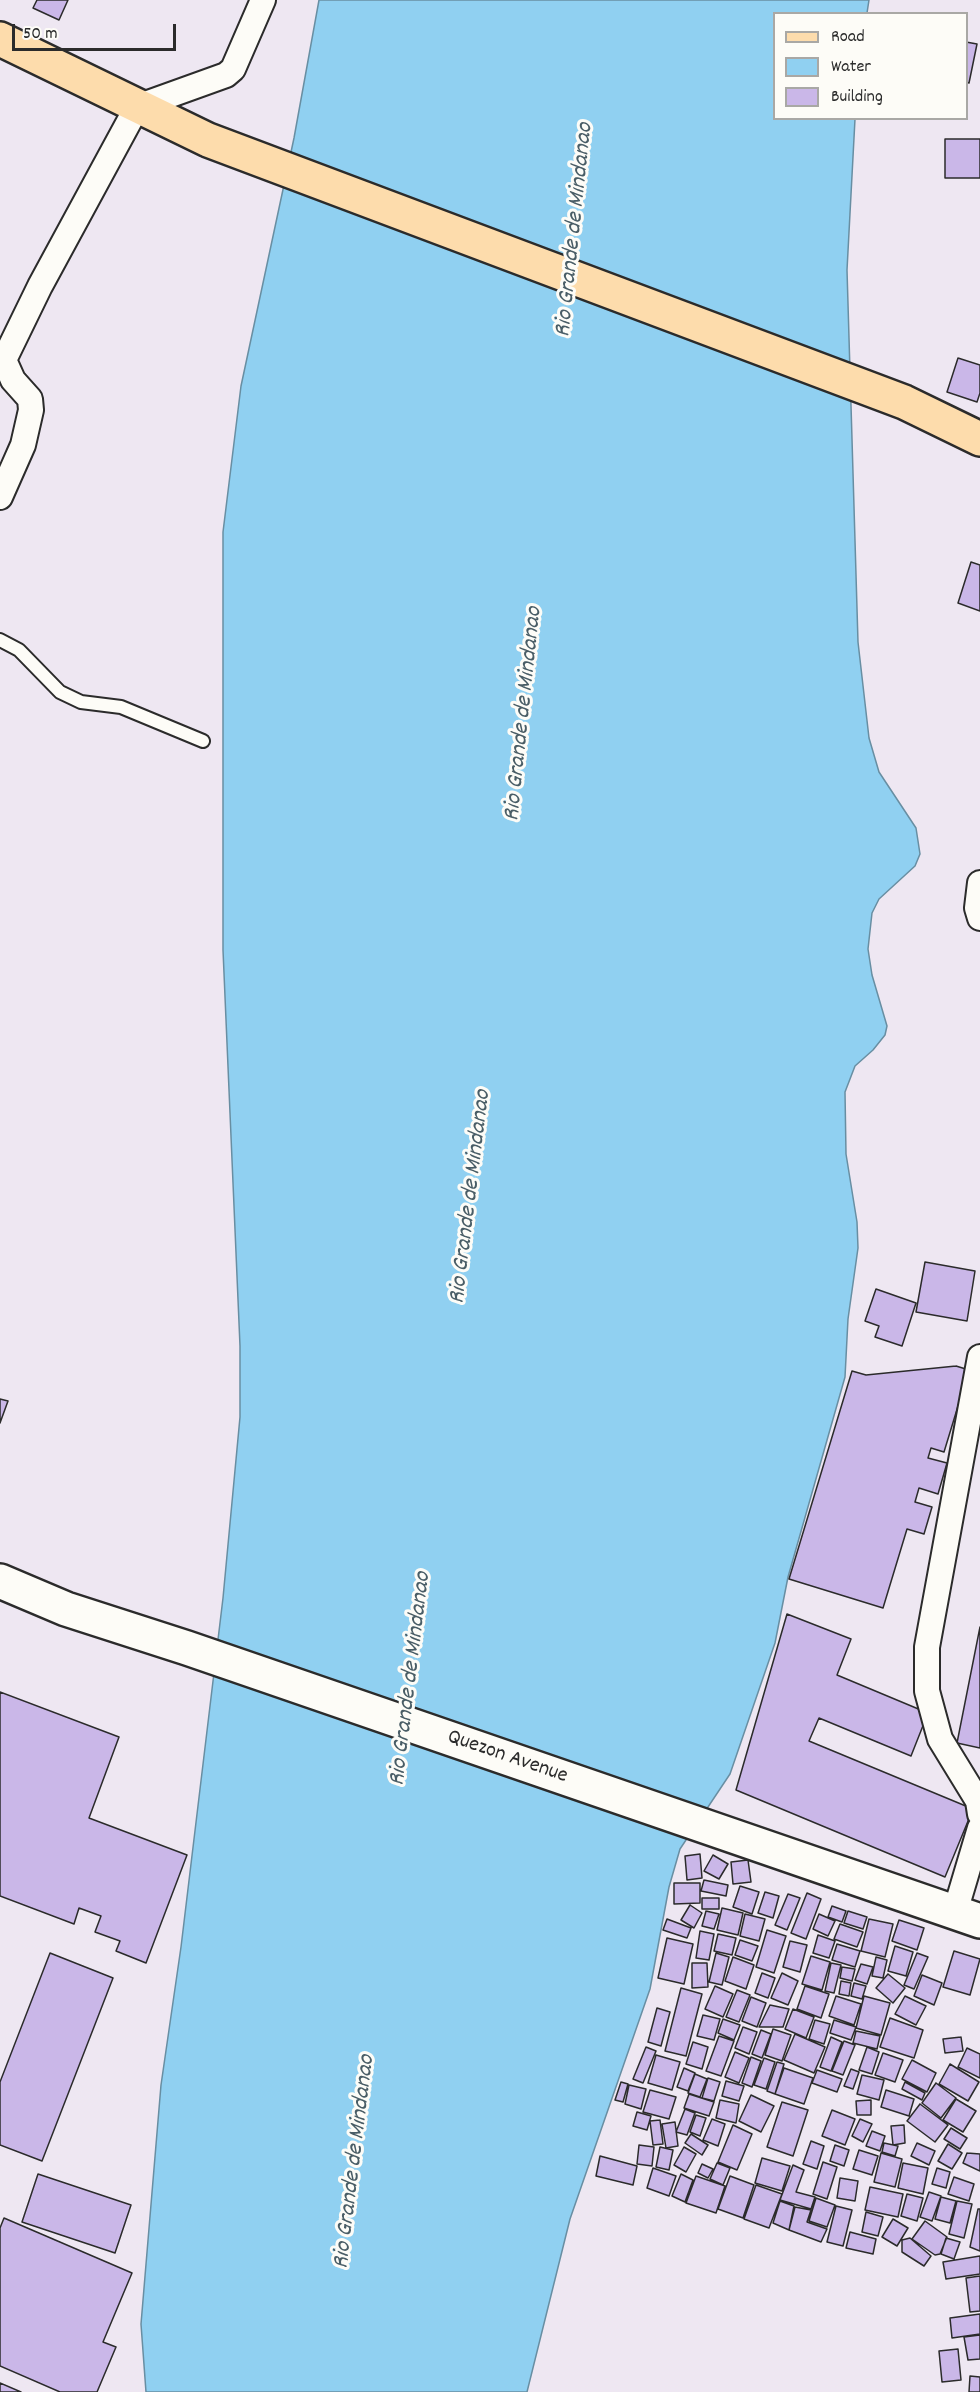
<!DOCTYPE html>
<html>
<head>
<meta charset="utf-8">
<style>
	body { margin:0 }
	#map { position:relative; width:980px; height:2392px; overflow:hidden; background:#eee7f2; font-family:Dekko,sans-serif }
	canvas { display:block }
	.legend { position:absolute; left:773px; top:12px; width:195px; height:108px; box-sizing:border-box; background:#fdfcf7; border:2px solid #a9a8a5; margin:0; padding:8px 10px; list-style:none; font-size:18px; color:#2b2b2b }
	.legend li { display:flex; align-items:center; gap:12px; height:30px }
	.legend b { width:30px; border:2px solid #a9a8a5 }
	.scale { position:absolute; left:12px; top:24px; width:164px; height:27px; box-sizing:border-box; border:3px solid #2b2b2b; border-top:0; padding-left:8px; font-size:18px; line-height:21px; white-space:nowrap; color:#2b2b2b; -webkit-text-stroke:4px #fdfcf7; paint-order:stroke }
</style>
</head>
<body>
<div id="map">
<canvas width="980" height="2392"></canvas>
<ul class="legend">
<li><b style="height:8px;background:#fddcac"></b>Road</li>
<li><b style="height:16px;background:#90d0f1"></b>Water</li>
<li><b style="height:16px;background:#cab7e8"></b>Building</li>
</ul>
<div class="scale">50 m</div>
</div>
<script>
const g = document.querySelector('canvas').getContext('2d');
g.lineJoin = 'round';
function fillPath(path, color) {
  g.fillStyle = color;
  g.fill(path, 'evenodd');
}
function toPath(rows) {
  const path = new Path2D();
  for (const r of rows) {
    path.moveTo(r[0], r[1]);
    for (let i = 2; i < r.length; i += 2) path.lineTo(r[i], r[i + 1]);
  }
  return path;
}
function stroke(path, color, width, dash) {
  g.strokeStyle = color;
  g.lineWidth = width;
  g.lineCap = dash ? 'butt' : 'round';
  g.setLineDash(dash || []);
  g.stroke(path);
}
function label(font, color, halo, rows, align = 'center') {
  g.font = font + ' Dekko,sans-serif';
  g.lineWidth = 6;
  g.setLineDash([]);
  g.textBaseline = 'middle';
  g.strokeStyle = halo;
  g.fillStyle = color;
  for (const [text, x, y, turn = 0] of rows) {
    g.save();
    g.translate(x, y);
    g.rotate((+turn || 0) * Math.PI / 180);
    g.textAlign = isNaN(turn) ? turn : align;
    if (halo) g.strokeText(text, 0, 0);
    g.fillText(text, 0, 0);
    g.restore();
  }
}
const water = toPath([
	[319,0,869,0,867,13,774,14,774,118,855,119,847,270,858,642,869,738,879,772,916,828,920,854,915,866,879,899,872,913,868,949,872,975,887,1026,885,1035,873,1050,855,1066,845,1092,846,1154,857,1222,858,1248,848,1319,845,1377,788,1577,775,1643,730,1774,680,1849,669,1887,650,1989,570,2219,527,2392,146,2392,141,2324,161,2085,181,1947,223,1598,240,1417,240,1346,223,950,223,532,241,386,294,138,319,0]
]);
fillPath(water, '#90d0f1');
stroke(water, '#688ea2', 1.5);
const building = toPath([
	[37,0,68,0,59,20,33,8,37,0],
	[966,42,977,44,969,83,966,82,966,42],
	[945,139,980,139,980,178,945,178,945,139],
	[958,358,980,365,980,393,977,402,947,392,958,358],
	[971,562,980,565,980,611,958,603,971,562],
	[925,1262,975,1271,967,1321,916,1312,925,1262],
	[876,1289,916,1303,902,1346,875,1337,879,1326,865,1321,876,1289],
	[956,1366,969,1370,944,1452,931,1448,928,1458,947,1463,938,1494,919,1488,915,1502,932,1507,924,1534,907,1529,883,1608,789,1579,852,1371,866,1375,956,1366],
	[0,1399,8,1401,0,1423,0,1399],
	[787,1614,851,1639,837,1675,928,1713,911,1756,819,1718,809,1741,973,1809,945,1877,736,1790,787,1614],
	[980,1627,980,1748,957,1743,980,1627],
	[0,1692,119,1737,89,1818,187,1855,146,1963,116,1951,120,1941,95,1932,101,1916,79,1908,74,1924,0,1896,0,1692],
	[700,1854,702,1878,687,1880,685,1856,700,1854],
	[713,1855,728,1864,719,1879,704,1871,713,1855],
	[748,1860,751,1882,733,1884,731,1862,748,1860],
	[704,1880,728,1885,726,1896,701,1891,704,1880],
	[674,1883,700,1883,700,1903,674,1904,674,1883],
	[740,1886,759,1892,752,1914,733,1907,740,1886],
	[765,1892,779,1896,773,1918,758,1913,765,1892],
	[807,1893,821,1899,806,1939,791,1933,807,1893],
	[788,1894,800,1898,787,1930,775,1925,788,1894],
	[702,1898,719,1898,719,1909,702,1909,702,1898],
	[690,1905,702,1913,694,1928,681,1920,690,1905],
	[832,1906,846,1911,842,1922,828,1917,832,1906],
	[722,1908,743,1913,738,1935,717,1930,722,1908],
	[706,1911,719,1914,714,1929,702,1926,706,1911],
	[848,1911,867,1917,863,1929,844,1923,848,1911],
	[745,1914,765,1919,759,1941,740,1936,745,1914],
	[819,1914,835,1921,828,1936,813,1929,819,1914],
	[667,1919,691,1928,687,1938,663,1930,667,1919],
	[869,1919,893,1924,885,1957,861,1951,869,1919],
	[899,1920,924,1928,917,1950,892,1941,899,1920],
	[840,1924,863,1932,857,1947,834,1939,840,1924],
	[767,1930,786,1936,774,1973,756,1967,767,1930],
	[700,1931,714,1934,709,1960,696,1958,700,1931],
	[718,1934,736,1938,732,1955,714,1951,718,1934],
	[818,1935,835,1941,829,1958,813,1953,818,1935],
	[667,1938,693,1944,684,1984,658,1978,667,1938],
	[740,1940,758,1946,752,1961,735,1955,740,1940],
	[790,1941,807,1945,800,1972,783,1967,790,1941],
	[837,1944,860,1951,855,1967,832,1960,837,1944],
	[895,1946,913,1952,906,1976,888,1971,895,1946],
	[954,1951,980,1959,970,1995,943,1987,954,1951],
	[50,1953,113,1978,42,2161,0,2145,0,2082,50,1953],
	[716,1953,729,1957,722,1985,709,1982,716,1953],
	[917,1953,928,1957,914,1989,904,1985,917,1953],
	[811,1956,830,1962,822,1990,802,1984,811,1956],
	[733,1957,754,1965,746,1989,725,1981,733,1957],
	[876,1957,887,1960,883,1978,872,1976,876,1957],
	[692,1963,707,1963,708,1987,692,1988,692,1963],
	[831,1963,841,1965,834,1993,825,1991,831,1963],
	[861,1964,873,1967,867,1984,855,1980,861,1964],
	[842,1967,855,1969,852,1981,840,1978,842,1967],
	[762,1973,775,1978,768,1998,755,1993,762,1973],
	[782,1973,798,1981,788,2005,771,1998,782,1973],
	[888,1974,905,1988,893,2003,876,1988,888,1974],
	[922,1975,942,1983,934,2005,914,1996,922,1975],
	[841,1981,851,1983,849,1996,839,1994,841,1981],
	[854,1983,866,1986,862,1999,851,1996,854,1983],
	[715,1986,733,1994,723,2017,705,2009,715,1986],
	[805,1986,829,1994,821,2018,797,2009,805,1986],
	[681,1988,702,1994,686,2056,665,2051,681,1988],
	[737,1990,750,1995,739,2022,726,2017,737,1990],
	[836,1996,861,2004,854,2025,829,2016,836,1996],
	[864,1996,890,2003,881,2035,856,2028,864,1996],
	[905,1996,926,2006,916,2025,895,2014,905,1996],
	[751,1997,766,2003,757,2027,742,2021,751,1997],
	[770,2005,789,2009,783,2027,759,2027,770,2005],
	[657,2008,670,2012,661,2046,648,2042,657,2008],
	[793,2009,814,2017,806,2038,785,2029,793,2009],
	[703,2015,720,2019,714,2040,697,2036,703,2015],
	[890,2018,923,2030,914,2058,880,2047,890,2018],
	[723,2019,740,2025,734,2040,718,2033,723,2019],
	[815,2020,830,2024,824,2044,809,2039,815,2020],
	[834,2020,856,2027,851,2040,830,2033,834,2020],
	[743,2027,757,2032,749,2054,735,2048,743,2027],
	[773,2029,791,2035,782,2061,765,2055,773,2029],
	[761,2030,771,2034,762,2058,752,2054,761,2030],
	[856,2031,880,2036,877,2049,853,2043,856,2031],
	[795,2034,825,2047,814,2073,784,2060,795,2034],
	[719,2036,734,2041,721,2076,706,2071,719,2036],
	[831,2037,842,2042,831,2071,820,2067,831,2037],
	[961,2037,963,2051,945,2053,943,2039,961,2037],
	[844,2041,855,2045,843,2075,832,2071,844,2041],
	[693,2042,708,2047,702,2069,686,2064,693,2042],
	[646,2047,656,2051,643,2083,633,2079,646,2047],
	[867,2047,879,2052,872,2074,859,2070,867,2047],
	[967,2048,980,2054,980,2078,958,2067,967,2048],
	[735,2052,749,2058,739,2083,725,2077,735,2052],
	[883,2053,903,2060,895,2082,875,2075,883,2053],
	[656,2055,680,2062,672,2090,648,2083,656,2055],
	[751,2057,761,2061,752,2087,742,2083,751,2057],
	[764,2058,775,2062,766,2089,754,2085,764,2058],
	[912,2060,936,2073,927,2092,902,2079,912,2060],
	[777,2062,784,2064,775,2094,767,2091,777,2062],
	[950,2064,979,2082,968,2101,939,2084,950,2064],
	[684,2068,695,2073,688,2091,677,2087,684,2068],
	[784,2068,813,2078,804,2104,775,2094,784,2068],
	[851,2069,859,2072,853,2089,844,2086,851,2069],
	[817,2070,842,2079,837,2092,812,2083,817,2070],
	[695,2074,707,2079,700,2097,688,2093,695,2074],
	[862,2075,884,2080,879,2100,857,2094,862,2075],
	[708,2078,720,2082,714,2101,702,2098,708,2078],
	[726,2081,744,2086,739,2101,722,2096,726,2081],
	[621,2082,628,2084,623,2102,615,2100,621,2082],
	[905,2082,925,2093,922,2100,902,2089,905,2082],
	[936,2083,956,2098,941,2118,922,2103,936,2083],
	[629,2085,646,2089,641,2109,625,2104,629,2085],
	[650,2090,676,2097,669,2119,643,2112,650,2090],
	[886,2090,914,2099,909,2116,881,2107,886,2090],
	[689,2094,714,2102,709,2116,684,2108,689,2094],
	[751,2095,774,2106,761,2132,739,2121,751,2095],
	[956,2099,976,2111,963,2132,943,2120,956,2099],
	[720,2100,739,2104,736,2123,716,2118,720,2100],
	[871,2100,871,2115,857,2115,856,2101,871,2100],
	[782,2102,808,2110,793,2156,767,2147,782,2102],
	[920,2104,948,2125,935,2142,907,2121,920,2104],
	[685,2109,695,2113,687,2135,676,2132,685,2109],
	[832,2110,855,2119,845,2145,822,2136,832,2110],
	[637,2112,651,2116,647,2130,633,2126,637,2112],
	[696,2115,706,2118,700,2136,690,2132,696,2115],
	[712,2119,725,2124,718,2146,703,2140,712,2119],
	[860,2119,872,2124,863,2142,852,2136,860,2119],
	[660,2120,663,2144,653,2145,650,2121,660,2120],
	[675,2122,678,2146,666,2148,662,2124,675,2122],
	[733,2125,752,2134,737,2170,718,2162,733,2125],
	[904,2125,905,2143,893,2145,891,2126,904,2125],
	[951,2128,967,2138,960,2149,944,2139,951,2128],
	[872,2131,885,2136,880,2151,866,2146,872,2131],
	[691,2134,708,2145,702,2155,685,2143,691,2134],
	[811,2141,824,2146,817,2169,803,2164,811,2141],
	[884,2143,898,2146,895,2156,882,2152,884,2143],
	[917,2143,935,2151,929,2165,911,2156,917,2143],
	[948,2144,962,2153,952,2169,938,2161,948,2144],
	[639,2145,654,2147,652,2166,637,2164,639,2145],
	[835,2145,849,2150,844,2166,830,2161,835,2145],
	[660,2147,673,2150,669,2170,656,2167,660,2147],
	[684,2147,696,2154,686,2172,674,2165,684,2147],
	[859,2150,878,2156,872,2175,853,2169,859,2150],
	[881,2153,902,2159,895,2187,874,2182,881,2153],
	[967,2153,980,2154,980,2171,963,2163,967,2153],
	[600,2156,637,2166,633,2185,596,2176,600,2156],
	[762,2158,790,2166,782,2191,755,2183,762,2158],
	[823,2162,837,2167,827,2199,813,2194,823,2162],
	[717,2163,730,2168,723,2185,710,2179,717,2163],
	[903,2163,928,2168,923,2194,898,2188,903,2163],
	[702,2164,713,2169,708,2178,698,2173,702,2164],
	[793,2165,804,2170,796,2192,815,2197,811,2209,780,2200,793,2165],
	[653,2168,676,2176,669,2196,647,2188,653,2168],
	[937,2168,950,2172,946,2188,932,2184,937,2168],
	[38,2174,131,2205,115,2253,22,2222,38,2174],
	[681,2174,693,2180,685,2202,672,2196,681,2174],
	[696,2176,725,2186,716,2213,686,2203,696,2176],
	[730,2176,754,2185,743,2218,718,2209,730,2176],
	[954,2177,974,2184,969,2201,948,2194,954,2177],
	[840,2178,858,2181,855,2201,837,2198,840,2178],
	[756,2185,782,2194,769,2228,744,2219,756,2185],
	[870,2187,903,2194,898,2217,865,2210,870,2187],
	[929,2192,941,2196,932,2221,920,2217,929,2192],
	[907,2194,923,2198,917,2221,901,2216,907,2194],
	[941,2197,956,2201,950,2223,935,2219,941,2197],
	[816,2198,835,2205,827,2227,809,2221,816,2198],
	[780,2201,794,2206,789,2230,773,2223,780,2201],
	[957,2201,972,2204,964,2238,949,2234,957,2201],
	[836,2206,852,2210,843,2246,827,2242,836,2206],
	[795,2207,811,2210,807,2222,827,2229,821,2242,789,2230,795,2207],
	[978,2209,980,2209,980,2251,970,2247,978,2209],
	[866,2212,883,2217,878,2236,862,2232,866,2212],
	[4,2218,132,2273,103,2342,116,2347,97,2392,60,2392,0,2366,0,2228,4,2218],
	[893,2219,908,2228,897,2246,882,2237,893,2219],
	[925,2221,947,2237,940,2254,935,2255,912,2239,925,2221],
	[850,2232,876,2239,873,2254,846,2248,850,2232],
	[910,2238,931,2256,924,2266,902,2252,902,2240,910,2238],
	[946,2238,960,2242,954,2259,941,2254,946,2238],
	[980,2256,980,2274,946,2279,943,2262,980,2256],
	[980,2276,980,2311,970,2312,966,2278,980,2276],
	[980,2314,980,2334,952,2338,950,2318,980,2314],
	[980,2335,980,2359,968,2360,964,2337,980,2335],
	[958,2349,961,2380,942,2382,939,2351,958,2349],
	[970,2376,980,2377,980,2392,969,2392,970,2376],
	[0,2383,21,2392,0,2392,0,2383]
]);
fillPath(building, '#cab7e8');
stroke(building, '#2b2b2b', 1.5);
const lane = toPath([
	[0,640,19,650,60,692,81,702,121,707,203,741]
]);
const street = toPath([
	[0,497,23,445,31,410,30,399,13,380,4,360,40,286,137,107,226,75,233,69,263,0],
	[980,883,977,908,980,918],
	[980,1357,927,1647,927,1691,940,1739,978,1801,980,1814],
	[955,1912,980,1828]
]);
const secondary = toPath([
	[0,1581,66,1609,187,1648,980,1921]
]);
const primary = toPath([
	[0,39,208,140,904,402,980,439]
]);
stroke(lane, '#2b2b2b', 16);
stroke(street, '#2b2b2b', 28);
stroke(secondary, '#2b2b2b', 38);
stroke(primary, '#2b2b2b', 38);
stroke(lane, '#fdfcf7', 12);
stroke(street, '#fdfcf7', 24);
stroke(secondary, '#fdfcf7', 33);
stroke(primary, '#fddcac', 33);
label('22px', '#2b2b2b', '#fdfcf7', [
	["Quezon Avenue",507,1758,19]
]);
label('italic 24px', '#495d66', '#fdfcf7', [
	["Rio Grande de Mindanao",576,230,-84],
	["Rio Grande de Mindanao",525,714,-84],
	["Rio Grande de Mindanao",472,1197,-83],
	["Rio Grande de Mindanao",412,1679,-83],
	["Rio Grande de Mindanao",356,2162,-83]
]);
</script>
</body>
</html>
